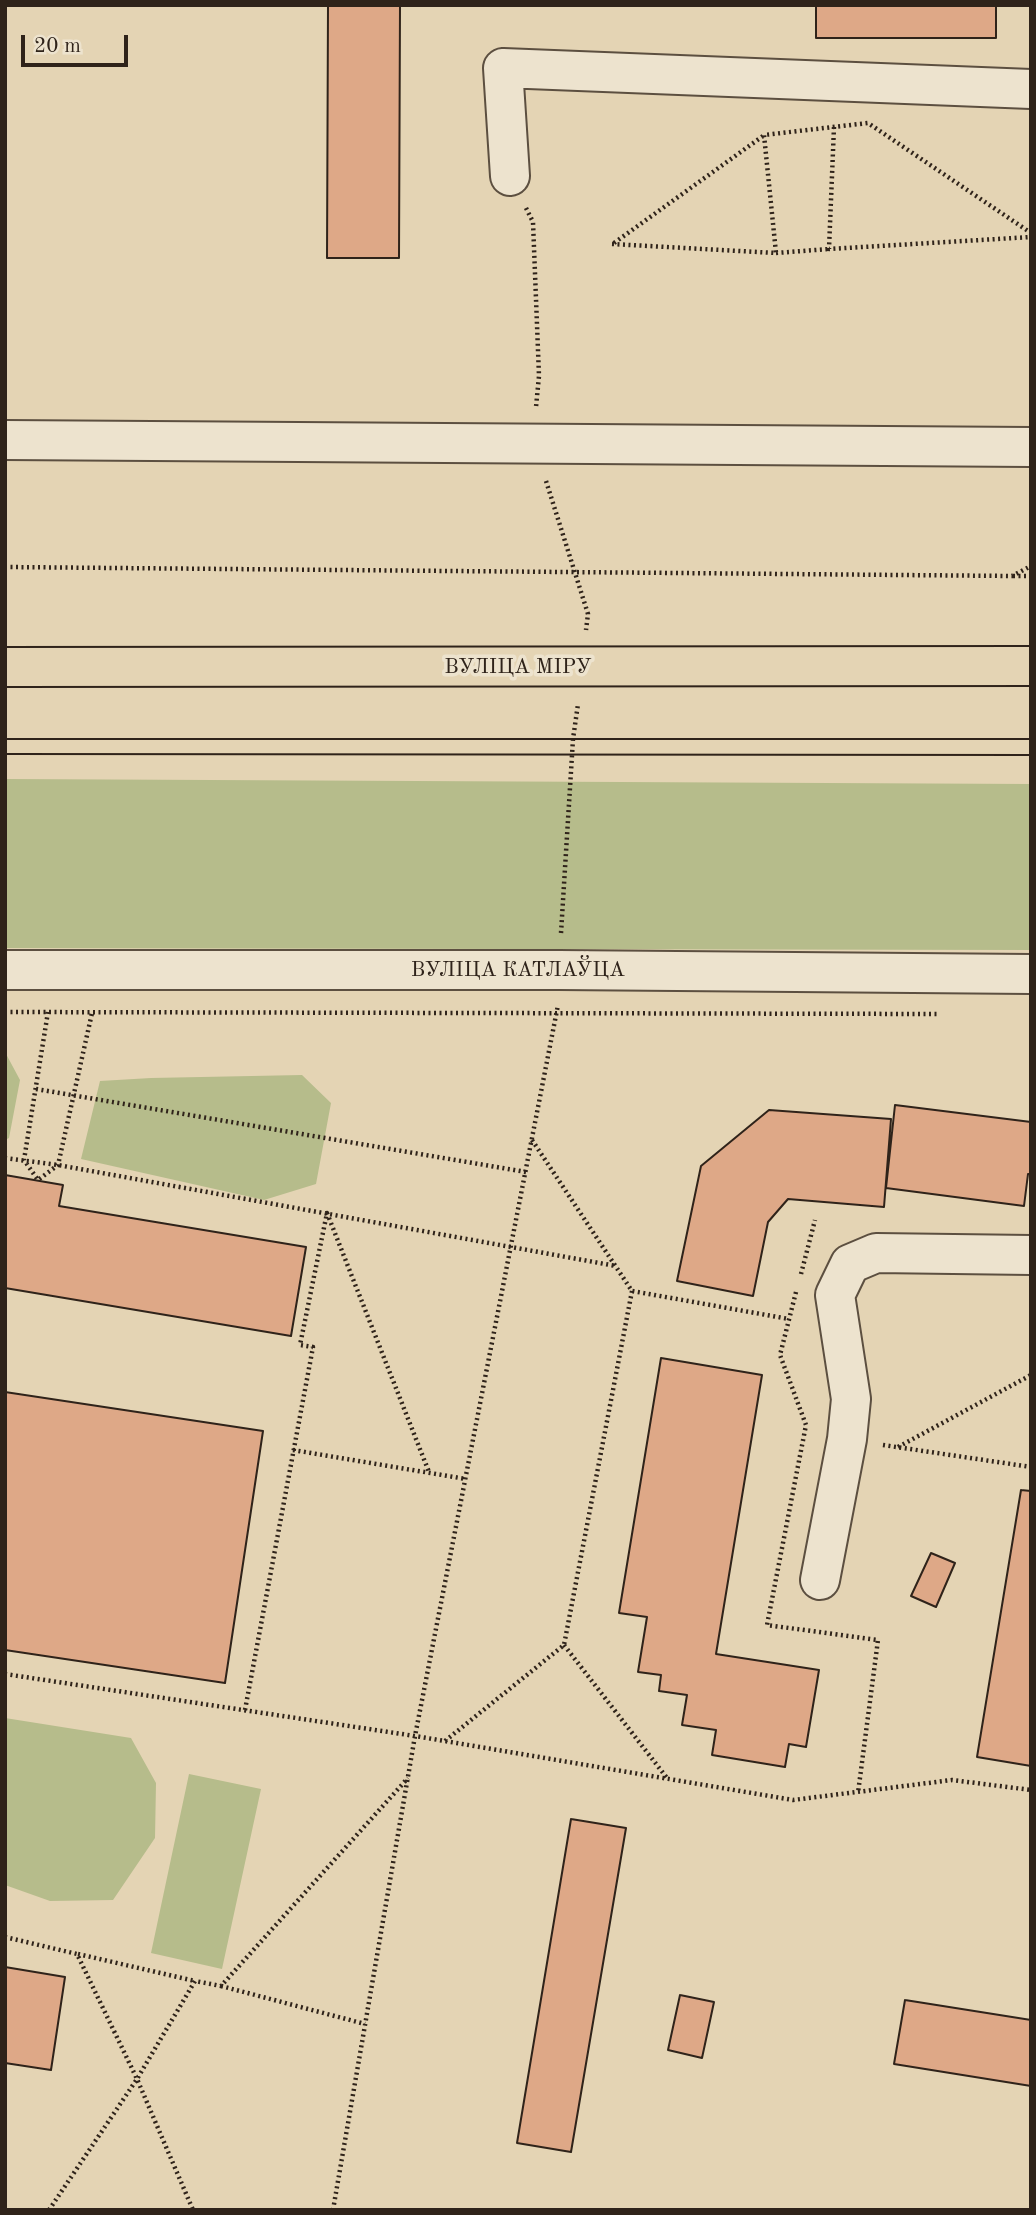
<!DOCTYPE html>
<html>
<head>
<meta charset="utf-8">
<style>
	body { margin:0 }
	#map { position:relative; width:1036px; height:2215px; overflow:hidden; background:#e4d4b4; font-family:"Old Standard TT",serif }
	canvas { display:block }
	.frame { position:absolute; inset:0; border:7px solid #2f231a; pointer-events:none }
	.scale { position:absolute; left:21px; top:35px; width:107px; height:32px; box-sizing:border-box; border:4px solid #2f231a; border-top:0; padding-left:9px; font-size:21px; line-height:24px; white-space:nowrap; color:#2f231a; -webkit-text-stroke:5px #ede3ce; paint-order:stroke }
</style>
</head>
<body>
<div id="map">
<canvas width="1036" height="2215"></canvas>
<div class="frame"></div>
<div class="scale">20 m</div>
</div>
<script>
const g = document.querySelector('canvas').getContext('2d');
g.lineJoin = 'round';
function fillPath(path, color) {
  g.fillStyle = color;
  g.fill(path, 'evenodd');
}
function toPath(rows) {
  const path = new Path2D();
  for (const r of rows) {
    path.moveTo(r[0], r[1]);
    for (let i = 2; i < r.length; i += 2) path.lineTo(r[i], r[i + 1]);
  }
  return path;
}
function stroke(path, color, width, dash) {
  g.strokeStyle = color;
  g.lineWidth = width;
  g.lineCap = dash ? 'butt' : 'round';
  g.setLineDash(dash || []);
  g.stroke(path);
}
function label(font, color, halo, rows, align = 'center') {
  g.font = font + ' "Old Standard TT",serif';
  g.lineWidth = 7;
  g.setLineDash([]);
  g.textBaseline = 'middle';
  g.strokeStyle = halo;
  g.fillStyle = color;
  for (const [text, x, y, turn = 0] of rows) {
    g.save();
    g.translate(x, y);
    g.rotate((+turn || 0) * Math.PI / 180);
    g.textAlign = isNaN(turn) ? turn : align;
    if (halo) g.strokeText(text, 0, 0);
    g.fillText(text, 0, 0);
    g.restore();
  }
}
fillPath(toPath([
	[5,779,1031,784,1031,950,5,948],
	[5,1052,20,1080,9,1138,5,1140],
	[302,1075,331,1103,316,1184,264,1200,81,1159,100,1081,151,1078],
	[5,1718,131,1738,156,1783,155,1838,113,1900,50,1901,5,1885],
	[189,1774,261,1789,222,1969,151,1953]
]), '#b6bc8b');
const building = toPath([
	[328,5,400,5,399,258,327,258,328,5],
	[816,5,996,5,996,38,816,38,816,5],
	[895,1105,1031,1122,1031,1174,1028,1174,1024,1206,886,1188,895,1105],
	[769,1110,891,1119,884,1207,788,1199,768,1222,753,1296,677,1281,701,1166,769,1110],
	[5,1175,63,1185,59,1206,306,1247,291,1336,5,1288,5,1175],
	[661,1358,762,1375,716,1654,819,1670,806,1747,789,1744,785,1767,712,1755,716,1730,682,1725,687,1695,659,1691,661,1675,638,1672,647,1617,619,1613,661,1358],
	[5,1392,263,1431,225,1683,5,1650,5,1392],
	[1021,1490,1031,1491,1031,1766,977,1757,1021,1490],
	[931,1553,955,1563,936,1607,911,1596,931,1553],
	[571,1819,626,1828,571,2152,517,2143,571,1819],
	[5,1967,65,1977,51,2070,5,2063,5,1967],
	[680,1995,714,2002,702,2058,668,2050,680,1995],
	[905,2000,1031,2020,1031,2086,894,2064,905,2000]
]);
fillPath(building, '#dea887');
stroke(building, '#2f231a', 2);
const minor = toPath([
	[510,176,503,68,1031,89],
	[5,440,1031,447],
	[5,970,559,970,1031,974],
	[820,1580,847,1439,851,1399,835,1295,850,1264,876,1253,1031,1255]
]);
const major = toPath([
	[5,667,1031,666]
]);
stroke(minor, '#5c4f40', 42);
stroke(major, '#2f231a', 42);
stroke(toPath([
	[834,127,829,249,1031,237],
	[526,208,533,222,539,376,536,407],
	[614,243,763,136],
	[612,244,776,253,764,135,868,123,1031,233],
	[776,253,829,249],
	[546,481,588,614,586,630],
	[5,567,1012,576,1031,566],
	[1013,576,1031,576],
	[561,933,573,739,578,704],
	[5,1012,939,1014],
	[48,1012,24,1160,38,1180,58,1165,92,1013],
	[36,1089,526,1172],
	[532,1140,632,1291,789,1319],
	[5,1158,58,1165,616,1266],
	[801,1274,815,1220],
	[796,1292,780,1355,806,1425,767,1625,878,1640,858,1793],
	[883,1445,1031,1467],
	[898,1447,1031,1375],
	[293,1450,466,1479],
	[564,1645,667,1778],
	[5,1674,415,1736,793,1800,952,1780,1031,1790],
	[245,1710,313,1347,300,1345,327,1213,429,1472],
	[445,1741,564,1645,632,1291],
	[5,1937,77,1954,137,2079,193,2210],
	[78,1954,195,1981],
	[221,1986,365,2024],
	[49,2210,137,2079,195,1981,221,1986,408,1778],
	[333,2210,415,1736,558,1005]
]), '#2f231a', 4.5, [2, 3.5]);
stroke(minor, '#ede3ce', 38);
stroke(major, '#e4d4b4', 38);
stroke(toPath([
	[5,739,1031,739],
	[5,754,1031,755]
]), '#2f231a', 2);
label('21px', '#2f231a', '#ede3ce', [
	["ВУЛІЦА МІРУ",518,667],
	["ВУЛІЦА КАТЛАЎЦА",518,970]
]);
</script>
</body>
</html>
